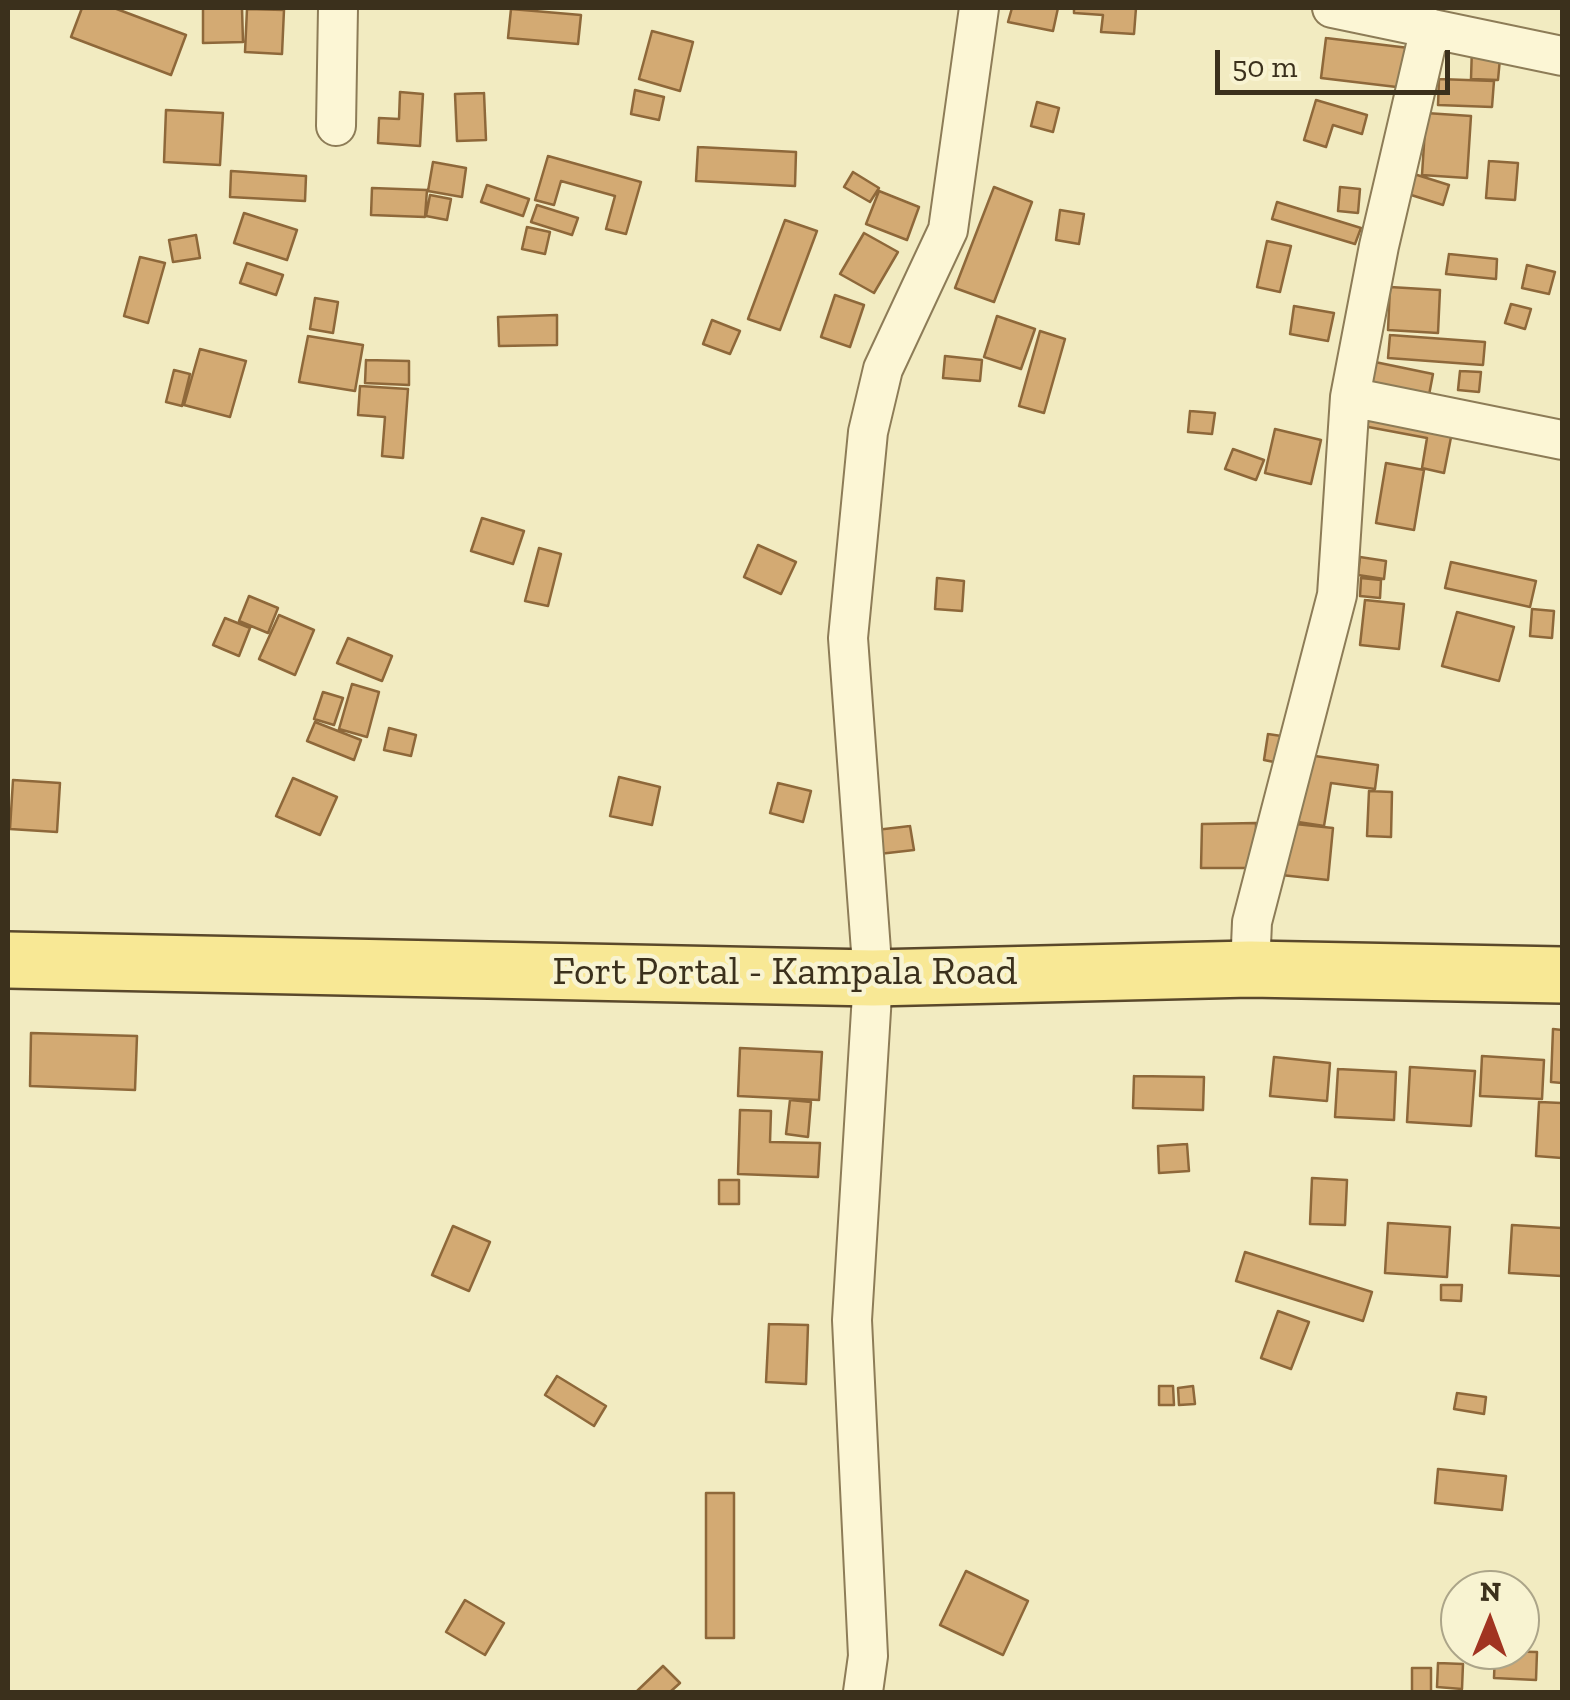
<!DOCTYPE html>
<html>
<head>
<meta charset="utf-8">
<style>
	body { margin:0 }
	#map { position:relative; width:1570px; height:1700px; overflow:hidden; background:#f2ebc1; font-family:"Zilla Slab",serif }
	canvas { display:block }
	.frame { position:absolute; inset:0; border:10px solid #3b301c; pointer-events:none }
	.north { position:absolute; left:1440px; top:1570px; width:100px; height:100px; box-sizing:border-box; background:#f8f3d1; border:2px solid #aca589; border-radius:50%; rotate:1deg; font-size:28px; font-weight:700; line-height:40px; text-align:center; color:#3b301c }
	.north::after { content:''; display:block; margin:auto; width:35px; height:45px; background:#a13421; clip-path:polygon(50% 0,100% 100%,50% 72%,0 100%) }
	.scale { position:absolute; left:1215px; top:50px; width:235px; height:45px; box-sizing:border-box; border:5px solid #3b301c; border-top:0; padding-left:12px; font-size:30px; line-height:35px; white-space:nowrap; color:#3b301c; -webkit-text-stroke:8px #f8f3d1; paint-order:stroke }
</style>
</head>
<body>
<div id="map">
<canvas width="1570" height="1700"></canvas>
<div class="frame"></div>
<div class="north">N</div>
<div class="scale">50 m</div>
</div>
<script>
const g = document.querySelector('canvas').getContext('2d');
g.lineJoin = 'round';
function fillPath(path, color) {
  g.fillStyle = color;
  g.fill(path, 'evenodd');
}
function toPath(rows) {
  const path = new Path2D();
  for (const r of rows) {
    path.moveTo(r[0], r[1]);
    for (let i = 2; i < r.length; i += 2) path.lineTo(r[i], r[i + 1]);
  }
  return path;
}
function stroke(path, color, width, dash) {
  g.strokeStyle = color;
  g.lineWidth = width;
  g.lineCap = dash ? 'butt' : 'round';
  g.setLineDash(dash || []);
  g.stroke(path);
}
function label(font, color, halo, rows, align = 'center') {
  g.font = font + ' "Zilla Slab",serif';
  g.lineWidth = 9;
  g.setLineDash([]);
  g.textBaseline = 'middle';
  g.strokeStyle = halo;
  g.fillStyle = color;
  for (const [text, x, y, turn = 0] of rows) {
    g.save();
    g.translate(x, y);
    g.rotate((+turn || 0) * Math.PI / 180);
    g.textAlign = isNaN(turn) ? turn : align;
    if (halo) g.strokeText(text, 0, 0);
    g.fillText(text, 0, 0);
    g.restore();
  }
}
const building = toPath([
	[82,8,114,8,186,35,171,75,71,37,82,8],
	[203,8,242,8,243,42,203,43,203,8],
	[1012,8,1058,8,1053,31,1008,22,1012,8],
	[1074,8,1136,8,1134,34,1101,32,1103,15,1074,13,1074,8],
	[247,9,284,10,282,54,245,52,247,9],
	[511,9,581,15,578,44,508,38,511,9],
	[652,31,693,42,680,91,639,79,652,31],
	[1326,38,1409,48,1405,88,1321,78,1326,38],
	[1472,47,1501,48,1498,80,1471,79,1472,47],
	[1439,79,1494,81,1492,107,1438,105,1439,79],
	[635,90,664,97,659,120,631,114,635,90],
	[400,92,423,94,420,146,378,143,379,118,399,119,400,92],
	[484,93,486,140,457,141,455,94,484,93],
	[1316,100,1367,115,1362,134,1333,125,1326,147,1304,140,1316,100],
	[1037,102,1059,108,1053,132,1031,126,1037,102],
	[166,110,223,113,220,165,164,162,166,110],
	[1426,113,1471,116,1467,178,1422,175,1426,113],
	[698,147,796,152,795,186,696,181,698,147],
	[548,156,641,182,626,234,606,229,615,196,561,181,554,205,535,200,548,156],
	[1489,161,1518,163,1515,200,1486,198,1489,161],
	[433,162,466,168,462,197,428,191,433,162],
	[231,171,306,176,305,201,230,197,231,171],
	[853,172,879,188,870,202,844,187,853,172],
	[1414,174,1449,185,1443,205,1408,194,1414,174],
	[487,185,529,199,523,216,481,202,487,185],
	[994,187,1032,202,994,302,955,288,994,187],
	[1340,187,1360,189,1358,213,1338,211,1340,187],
	[372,188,427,190,425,217,371,215,372,188],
	[879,191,919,207,907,240,866,224,879,191],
	[430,195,451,199,447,220,426,216,430,195],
	[1277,202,1361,228,1355,244,1272,219,1277,202],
	[537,205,578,218,572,235,531,222,537,205],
	[1060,210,1084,214,1079,244,1056,240,1060,210],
	[244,213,297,230,287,260,234,243,244,213],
	[785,220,817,231,780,330,748,319,785,220],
	[527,227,550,232,545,254,522,249,527,227],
	[864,233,898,252,874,293,840,274,864,233],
	[196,235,200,258,173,262,169,240,196,235],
	[1267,241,1291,246,1280,292,1257,287,1267,241],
	[1449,254,1497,259,1496,279,1446,274,1449,254],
	[140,257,165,263,148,323,124,316,140,257],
	[247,263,283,275,276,295,240,283,247,263],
	[1527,265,1555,272,1549,294,1522,288,1527,265],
	[1390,287,1440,290,1438,333,1388,330,1390,287],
	[835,295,864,305,850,347,821,337,835,295],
	[315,298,338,302,333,333,310,329,315,298],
	[1511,304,1531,309,1525,329,1505,323,1511,304],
	[1294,306,1334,313,1328,341,1290,334,1294,306],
	[557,315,557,345,499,346,498,317,557,315],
	[997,316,1035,329,1021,369,984,357,997,316],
	[712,320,740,331,730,354,703,344,712,320],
	[1040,331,1065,339,1044,413,1019,406,1040,331],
	[1390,335,1485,342,1483,365,1388,358,1390,335],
	[308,336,363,345,355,391,299,382,308,336],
	[200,349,246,361,230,417,184,405,200,349],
	[945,356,982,360,980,381,943,378,945,356],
	[366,360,409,361,409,385,365,383,366,360],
	[1375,362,1433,374,1429,395,1371,383,1375,362],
	[174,370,190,374,182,406,166,402,174,370],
	[1460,371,1481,372,1479,392,1458,390,1460,371],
	[360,386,408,389,403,458,382,456,385,417,358,415,360,386],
	[1367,405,1454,422,1444,473,1422,468,1427,438,1363,426,1367,405],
	[1190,411,1215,413,1212,434,1188,432,1190,411],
	[1275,429,1321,440,1311,484,1265,473,1275,429],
	[1233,449,1264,460,1256,480,1225,469,1233,449],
	[1386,463,1424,470,1414,530,1376,523,1386,463],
	[482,518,524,531,513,564,471,551,482,518],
	[758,545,796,562,781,594,744,577,758,545],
	[539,548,561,554,548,606,525,601,539,548],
	[1360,557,1386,561,1384,579,1358,575,1360,557],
	[1451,562,1536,581,1530,607,1445,588,1451,562],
	[937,578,964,581,962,611,935,609,937,578],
	[1361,578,1381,580,1380,598,1360,596,1361,578],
	[249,596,278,608,268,633,239,621,249,596],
	[1365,600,1404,604,1399,649,1360,645,1365,600],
	[1532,609,1554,611,1552,638,1530,636,1532,609],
	[1457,612,1514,627,1499,681,1442,666,1457,612],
	[279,615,314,630,295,675,259,659,279,615],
	[225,618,250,628,239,656,213,645,225,618],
	[348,638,392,656,382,681,337,663,348,638],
	[352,684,379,692,367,737,339,729,352,684],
	[323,692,343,698,334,725,314,719,323,692],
	[315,722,361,740,354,760,307,741,315,722],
	[389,728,416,735,411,756,384,750,389,728],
	[1268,734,1288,737,1284,764,1264,760,1268,734],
	[1308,755,1378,765,1375,789,1331,783,1324,826,1298,822,1308,755],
	[619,777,660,787,652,825,610,816,619,777],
	[293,778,337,797,320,835,276,816,293,778],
	[13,780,60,783,57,832,10,829,13,780],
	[778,783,811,791,803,822,770,813,778,783],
	[1369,791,1392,792,1391,837,1367,836,1369,791],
	[1256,823,1256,868,1201,868,1202,824,1256,823],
	[1286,823,1333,828,1328,880,1281,875,1286,823],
	[910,826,914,850,879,854,876,830,910,826],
	[1553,1029,1562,1030,1562,1083,1551,1082,1553,1029],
	[31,1033,137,1036,135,1090,30,1086,31,1033],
	[740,1048,822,1052,819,1100,738,1096,740,1048],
	[1482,1056,1544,1060,1542,1099,1480,1096,1482,1056],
	[1274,1057,1330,1063,1327,1101,1270,1096,1274,1057],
	[1410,1067,1475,1071,1471,1126,1407,1122,1410,1067],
	[1338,1069,1396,1072,1394,1120,1335,1117,1338,1069],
	[1134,1076,1204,1077,1203,1110,1133,1108,1134,1076],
	[790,1100,811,1102,808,1137,786,1134,790,1100],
	[1539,1102,1562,1103,1562,1158,1536,1156,1539,1102],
	[740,1110,771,1111,770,1142,820,1143,818,1177,738,1174,740,1110],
	[1187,1144,1189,1171,1159,1173,1158,1146,1187,1144],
	[1312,1178,1347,1180,1345,1225,1310,1224,1312,1178],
	[719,1180,739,1180,739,1204,719,1204,719,1180],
	[1388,1223,1450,1227,1447,1277,1385,1273,1388,1223],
	[1512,1225,1562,1228,1562,1276,1509,1273,1512,1225],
	[453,1226,490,1242,469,1291,432,1275,453,1226],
	[1245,1252,1372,1292,1363,1321,1236,1281,1245,1252],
	[1441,1285,1462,1285,1461,1301,1441,1300,1441,1285],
	[1278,1311,1309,1322,1291,1369,1261,1358,1278,1311],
	[769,1324,808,1325,806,1384,766,1382,769,1324],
	[557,1376,606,1406,594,1426,545,1395,557,1376],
	[1159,1386,1173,1386,1174,1405,1159,1405,1159,1386],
	[1193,1386,1195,1404,1179,1405,1178,1388,1193,1386],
	[1457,1393,1486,1397,1484,1414,1454,1409,1457,1393],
	[1438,1469,1506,1476,1502,1510,1435,1503,1438,1469],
	[706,1493,734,1493,734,1638,706,1638,706,1493],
	[966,1571,1028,1601,1003,1655,940,1625,966,1571],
	[465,1600,504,1623,485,1655,446,1632,465,1600],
	[1495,1651,1537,1652,1536,1680,1494,1678,1495,1651],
	[1438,1663,1463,1664,1462,1689,1437,1687,1438,1663],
	[663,1666,680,1683,670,1692,636,1692,663,1666],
	[1412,1668,1431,1668,1431,1692,1412,1692,1412,1668]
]);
fillPath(building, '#d3aa73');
stroke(building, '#8e683a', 2.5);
const minor = toPath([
	[1332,8,1562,56],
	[336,126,338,8],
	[1350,397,1562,440],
	[1250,969,1252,922,1337,595,1350,397,1379,246,1430,28],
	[863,1692,868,1656,852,1320,873,978,848,638,868,432,883,369,948,230,979,8]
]);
const primary = toPath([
	[8,960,873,978,1250,969,1562,975]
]);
stroke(minor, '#8d7c57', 42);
stroke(primary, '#5a482b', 60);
stroke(minor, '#fcf6d5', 38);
stroke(primary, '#f8e895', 55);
label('40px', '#3b301c', '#f8f3d1', [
	["Fort Portal - Kampala Road",785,973]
]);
</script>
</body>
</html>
